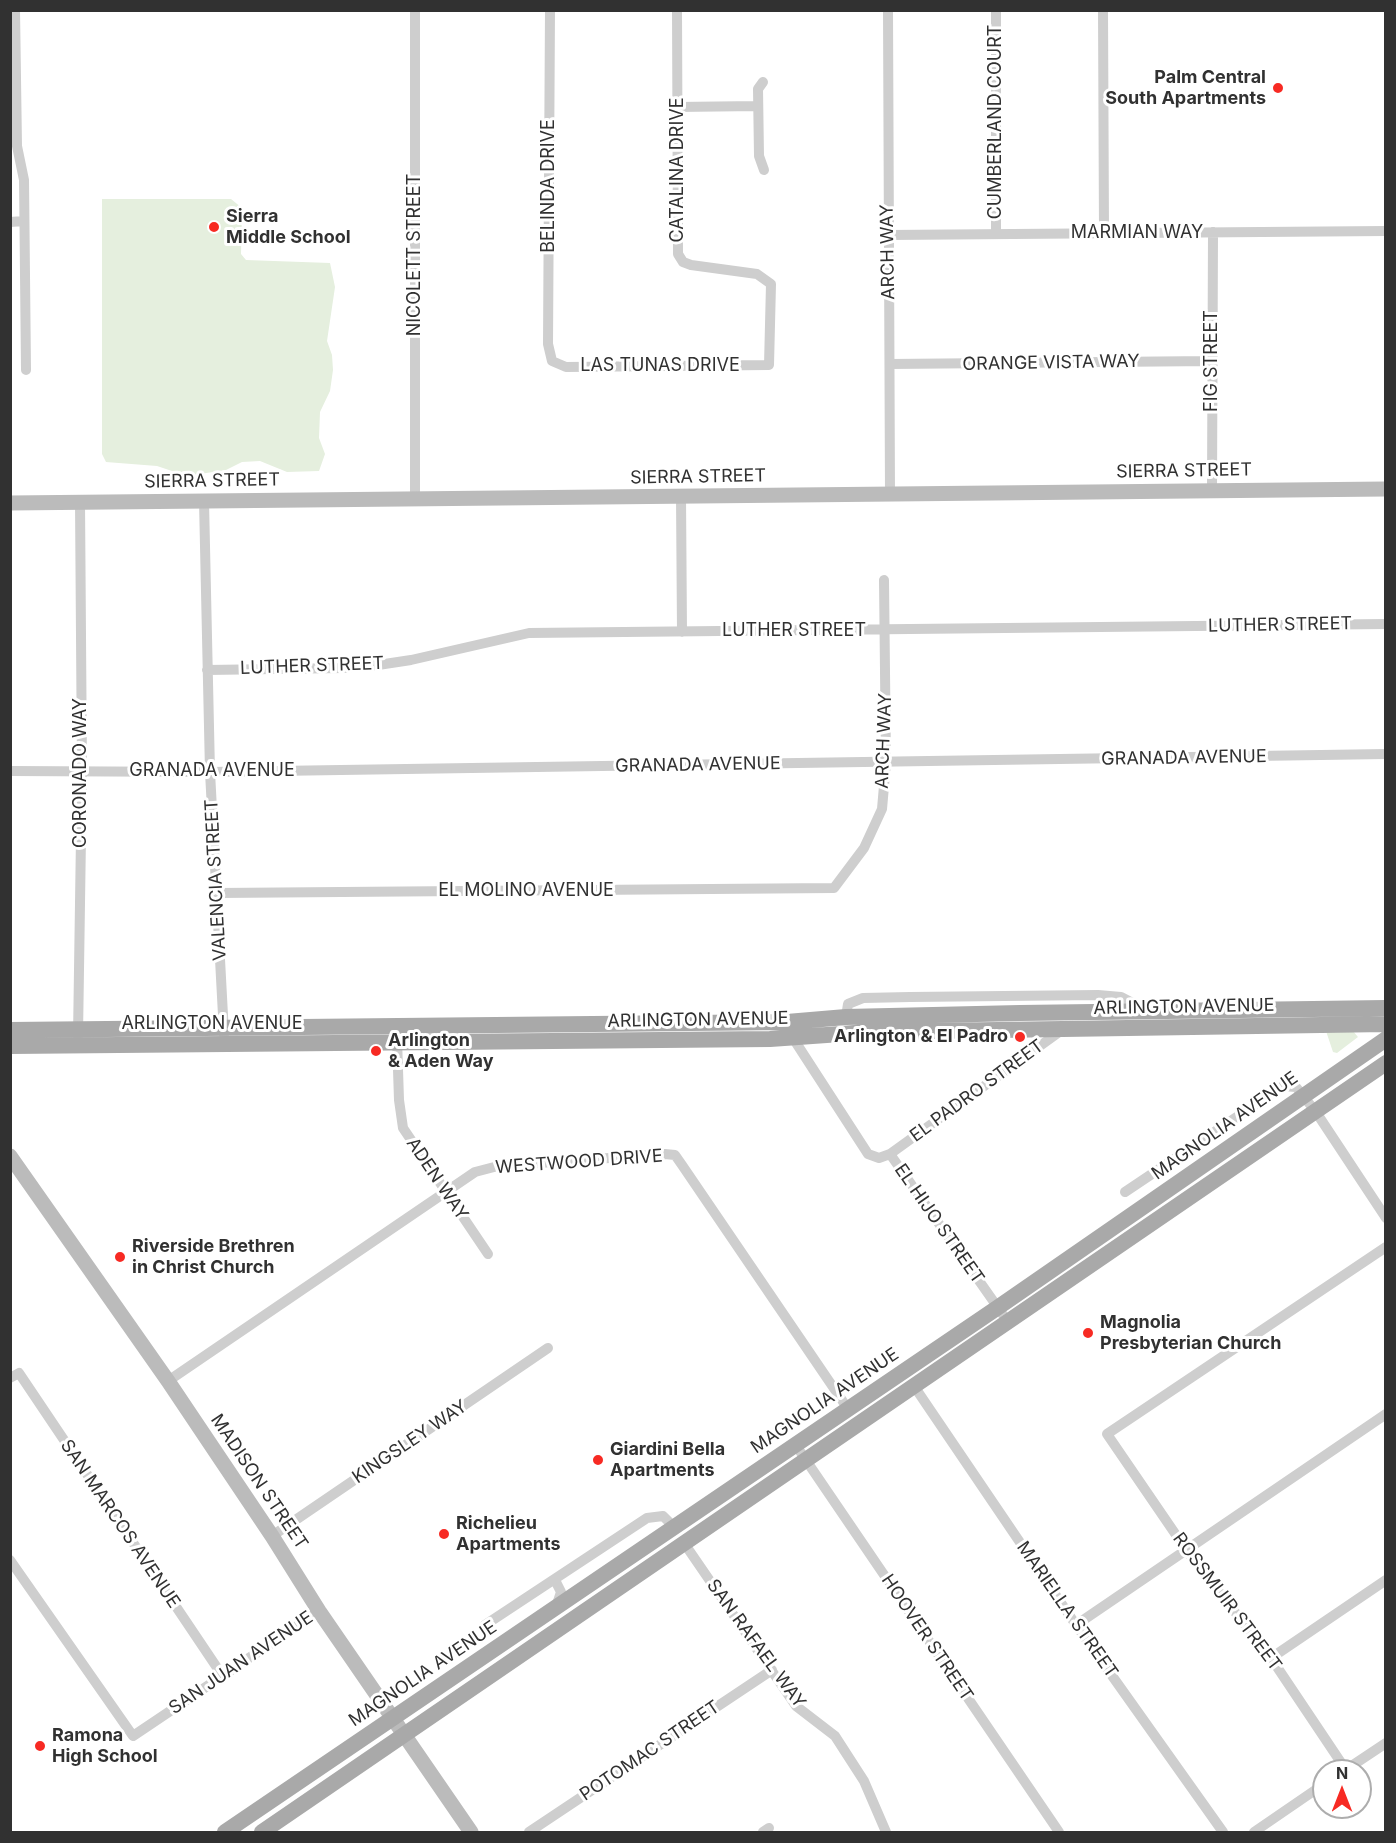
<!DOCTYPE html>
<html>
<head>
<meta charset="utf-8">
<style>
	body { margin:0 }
	#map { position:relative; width:1396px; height:1843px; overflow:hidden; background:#fff; font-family:Inter,sans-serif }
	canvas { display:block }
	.frame { position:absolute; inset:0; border:12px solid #313131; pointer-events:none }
	.north { position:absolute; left:1312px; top:1759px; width:60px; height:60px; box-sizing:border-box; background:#fff; border:2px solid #adadad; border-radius:50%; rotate:0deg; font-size:16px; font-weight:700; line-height:24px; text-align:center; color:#313131 }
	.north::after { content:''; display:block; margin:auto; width:21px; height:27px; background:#f72a23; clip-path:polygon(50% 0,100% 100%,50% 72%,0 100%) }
</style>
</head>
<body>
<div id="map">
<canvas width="1396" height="1843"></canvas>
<div class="frame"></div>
<div class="north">N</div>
</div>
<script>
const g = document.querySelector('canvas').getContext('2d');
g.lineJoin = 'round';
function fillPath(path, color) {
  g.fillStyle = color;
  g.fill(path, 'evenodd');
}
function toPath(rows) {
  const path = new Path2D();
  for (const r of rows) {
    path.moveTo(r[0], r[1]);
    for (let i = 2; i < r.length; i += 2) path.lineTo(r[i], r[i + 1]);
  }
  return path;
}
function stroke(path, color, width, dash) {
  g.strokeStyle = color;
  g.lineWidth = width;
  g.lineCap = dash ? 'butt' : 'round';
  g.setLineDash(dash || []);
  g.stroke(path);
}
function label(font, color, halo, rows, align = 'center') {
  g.font = font + ' Inter,sans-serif';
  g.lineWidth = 6;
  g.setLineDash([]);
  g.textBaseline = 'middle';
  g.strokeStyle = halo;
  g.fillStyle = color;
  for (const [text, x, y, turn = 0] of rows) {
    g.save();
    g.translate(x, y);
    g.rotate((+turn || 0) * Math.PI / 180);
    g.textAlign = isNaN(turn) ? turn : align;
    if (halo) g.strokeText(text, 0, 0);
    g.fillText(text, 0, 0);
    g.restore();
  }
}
fillPath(toPath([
	[102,199,231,199,242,208,241,254,246,260,330,263,335,287,327,341,332,355,333,370,330,391,320,412,319,438,325,454,319,471,287,472,260,461,242,462,226,470,187,476,157,466,106,462,102,454],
	[1326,1031,1353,1031,1358,1037,1337,1053,1333,1052]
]), '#e5efde');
stroke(toPath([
	[15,10,17,146,24,180,26,370],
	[415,10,415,499],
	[550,10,548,344,552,361,566,367,769,365,771,284,757,274,691,265,683,262,678,254,677,10],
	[888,10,890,494],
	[1103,10,1104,233],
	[763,82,758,89,759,156,764,170],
	[677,107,758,106],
	[10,222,24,221],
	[996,234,996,10],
	[888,235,1386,231],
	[890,364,1212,361],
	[1212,490,1213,232],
	[681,496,682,632],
	[204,501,210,772,224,1034],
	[207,670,343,668,378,665,411,660,529,633,1386,624],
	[10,771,210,772,1386,754],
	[218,893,834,888,864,848,882,809,886,763,884,580],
	[846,1017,848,1004,863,998,910,997,1098,995,1121,997,1144,1009],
	[791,1035,868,1154,879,1158,890,1154,1062,1030],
	[78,1036,82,770,80,502],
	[397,1039,399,1100,403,1128,488,1254],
	[890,1154,1008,1322],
	[1125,1192,1283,1086,1296,1087,1316,1112,1386,1218],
	[10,1378,19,1373,222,1675],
	[168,1381,475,1172,498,1166,665,1154,675,1155,682,1165,848,1409],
	[914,1386,1076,1625,1223,1832],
	[795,1444,1059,1832],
	[272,1536,548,1348],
	[684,1543,796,1706,835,1736,864,1781,886,1832],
	[10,1560,133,1736,319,1611],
	[555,1580,561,1592,556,1607],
	[485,1625,647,1518,663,1516,674,1527],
	[1076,1625,1386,1414],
	[1271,1658,1386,1580],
	[1346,1770,1271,1658,1187,1551,1107,1434,1386,1247],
	[1344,1771,1386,1743],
	[529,1832,772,1670],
	[763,1832,769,1828],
	[1254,1832,1324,1784]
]), '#cecece', 10);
stroke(toPath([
	[10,503,1386,489],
	[10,1156,168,1381,272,1536,319,1611,471,1832]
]), '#bbb', 15);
stroke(toPath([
	[10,1030,787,1022,846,1017,1020,1013,1386,1008],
	[10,1046,770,1039,869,1032,1386,1024],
	[225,1832,997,1308,1386,1039],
	[262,1832,1386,1063]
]), '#a9a9a9', 16);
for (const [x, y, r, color] of [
	[1278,88,6,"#f72a23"],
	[214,227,6,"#f72a23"],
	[1020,1037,6,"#f72a23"],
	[376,1051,6,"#f72a23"],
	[120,1257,6,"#f72a23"],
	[1088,1333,6,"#f72a23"],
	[598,1460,6,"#f72a23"],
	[444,1534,6,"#f72a23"],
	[40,1746,6,"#f72a23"]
]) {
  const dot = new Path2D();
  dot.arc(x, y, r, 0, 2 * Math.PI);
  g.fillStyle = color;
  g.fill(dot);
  stroke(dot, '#fff', 2);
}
label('bold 18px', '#313131', '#fff', [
	["Palm Central",1266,78,"right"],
	["South Apartments",1266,99,"right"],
	["Sierra",226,217],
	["Middle School",226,238],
	["Arlington & El Padro",1008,1037,"right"],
	["Arlington",388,1041],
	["& Aden Way",388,1062],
	["Riverside Brethren",132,1247],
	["in Christ Church",132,1268],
	["Magnolia",1100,1323],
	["Presbyterian Church",1100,1344],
	["Giardini Bella",610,1450],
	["Apartments",610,1471],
	["Richelieu",456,1524],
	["Apartments",456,1545],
	["Ramona",52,1736],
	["High School",52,1757]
], 'left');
label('18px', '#313131', '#fff', [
	["CUMBERLAND COURT",996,122,-90],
	["CATALINA DRIVE",678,170,-90],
	["BELINDA DRIVE",549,186,-90],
	["MARMIAN WAY",1137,233],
	["ARCH WAY",888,252,-91],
	["NICOLETT STREET",415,255,-90],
	["FIG STREET",1212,361,-90],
	["ORANGE VISTA WAY",1051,363,-1],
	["LAS TUNAS DRIVE",660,366],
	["SIERRA STREET",1184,471,-1],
	["SIERRA STREET",698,477,-1],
	["SIERRA STREET",212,481,-1],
	["LUTHER STREET",1280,625,-1],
	["LUTHER STREET",794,631],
	["LUTHER STREET",312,666,-2],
	["ARCH WAY",884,741,-88],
	["GRANADA AVENUE",1184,758,-1],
	["GRANADA AVENUE",698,765,-1],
	["GRANADA AVENUE",212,771],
	["CORONADO WAY",81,773,-90],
	["VALENCIA STREET",216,880,-93],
	["EL MOLINO AVENUE",526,891],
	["ARLINGTON AVENUE",1184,1007,-1],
	["ARLINGTON AVENUE",698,1020,-1],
	["ARLINGTON AVENUE",212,1024],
	["EL PADRO STREET",977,1091,-36],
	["MAGNOLIA AVENUE",1225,1126,-35],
	["WESTWOOD DRIVE",579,1162,-4],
	["ADEN WAY",437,1179,56],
	["EL HIJO STREET",939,1224,55],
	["MAGNOLIA AVENUE",825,1401,-34],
	["KINGSLEY WAY",410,1442,-34],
	["MADISON STREET",259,1482,56],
	["SAN MARCOS AVENUE",120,1524,56],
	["ROSSMUIR STREET",1227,1602,53],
	["MARIELLA STREET",1067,1610,55],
	["HOOVER STREET",927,1638,56],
	["SAN RAFAEL WAY",756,1644,54],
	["SAN JUAN AVENUE",241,1663,-34],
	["MAGNOLIA AVENUE",423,1674,-34],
	["POTOMAC STREET",650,1751,-34]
]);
</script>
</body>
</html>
